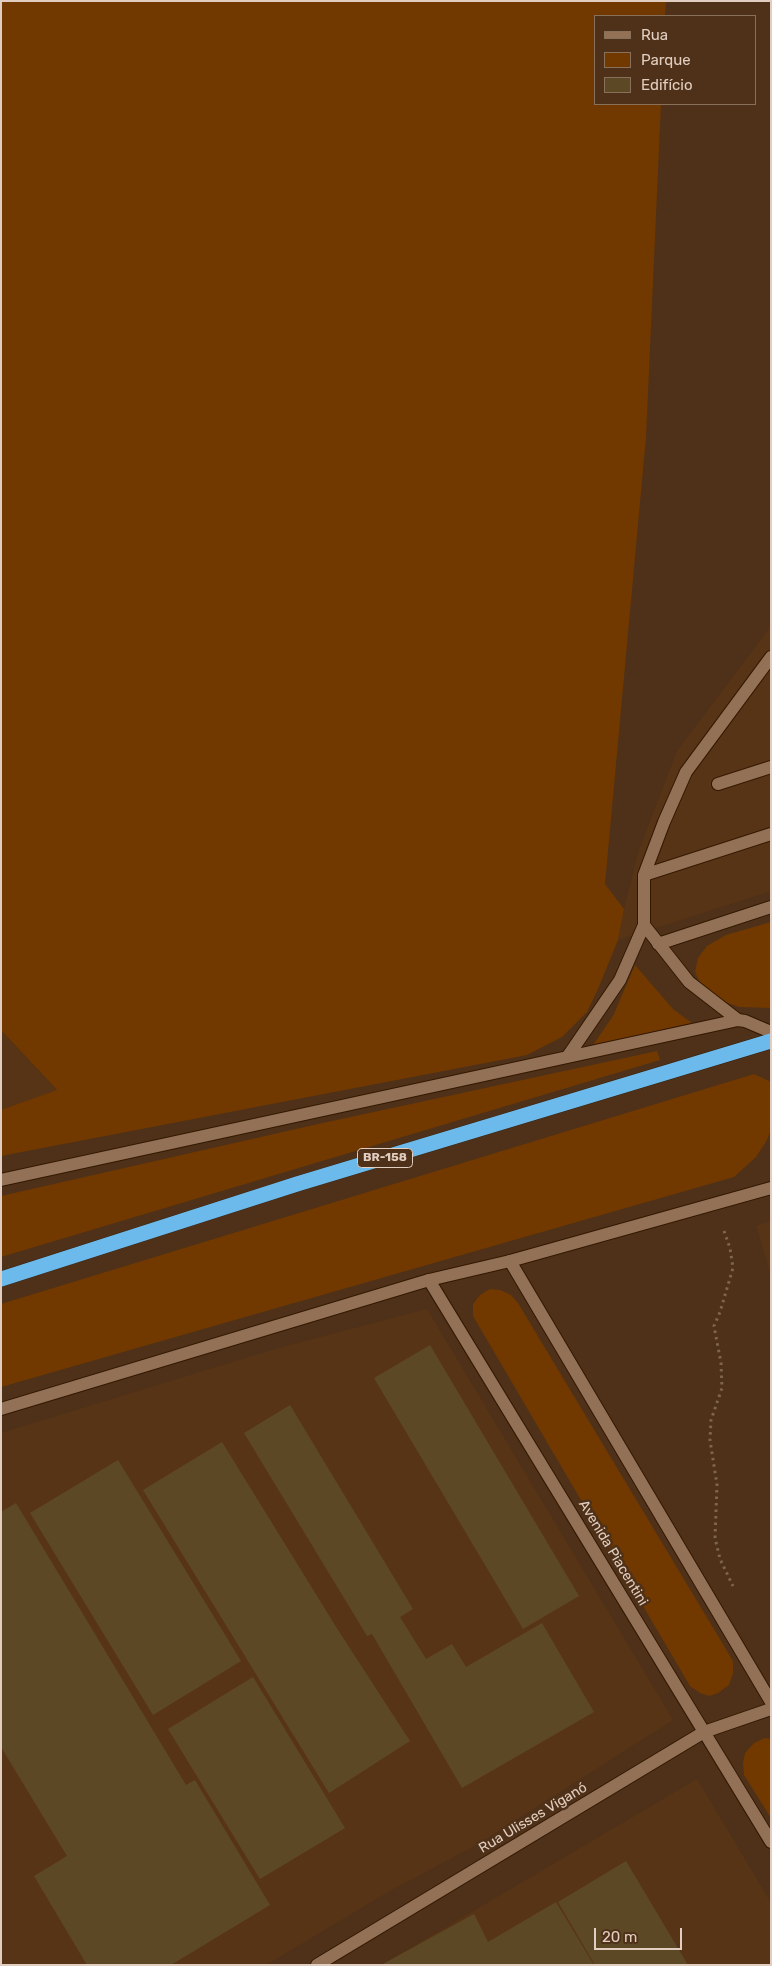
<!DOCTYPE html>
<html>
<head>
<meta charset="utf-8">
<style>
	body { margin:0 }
	#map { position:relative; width:772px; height:1966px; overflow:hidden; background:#4e3118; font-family:Rubik,sans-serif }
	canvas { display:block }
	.frame { position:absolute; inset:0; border:2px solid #e1cec0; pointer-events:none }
	.legend { position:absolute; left:594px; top:15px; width:162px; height:90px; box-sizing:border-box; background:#4e3118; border:1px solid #89705b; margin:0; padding:6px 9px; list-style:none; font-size:15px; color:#e1cec0 }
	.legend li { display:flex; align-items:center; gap:10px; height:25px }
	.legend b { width:25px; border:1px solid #89705b }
	.scale { position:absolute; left:594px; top:1928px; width:88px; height:22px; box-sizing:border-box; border:2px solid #e1cec0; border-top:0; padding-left:6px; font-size:15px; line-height:18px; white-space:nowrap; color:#e1cec0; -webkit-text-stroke:4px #4e3118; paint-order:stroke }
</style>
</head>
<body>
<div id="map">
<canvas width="772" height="1966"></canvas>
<div class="frame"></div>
<ul class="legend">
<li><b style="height:6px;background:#937157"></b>Rua</li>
<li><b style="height:14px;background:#713900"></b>Parque</li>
<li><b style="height:14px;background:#5d4826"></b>Edifício</li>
</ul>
<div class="scale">20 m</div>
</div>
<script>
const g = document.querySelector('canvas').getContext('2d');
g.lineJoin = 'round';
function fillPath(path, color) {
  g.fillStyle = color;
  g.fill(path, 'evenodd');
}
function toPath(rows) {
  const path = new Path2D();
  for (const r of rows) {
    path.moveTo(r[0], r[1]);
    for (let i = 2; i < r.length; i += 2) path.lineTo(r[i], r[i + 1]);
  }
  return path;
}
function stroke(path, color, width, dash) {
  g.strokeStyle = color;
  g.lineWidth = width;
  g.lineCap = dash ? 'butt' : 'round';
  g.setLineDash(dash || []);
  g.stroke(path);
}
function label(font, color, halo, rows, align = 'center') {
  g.font = font + ' Rubik,sans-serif';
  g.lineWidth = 5;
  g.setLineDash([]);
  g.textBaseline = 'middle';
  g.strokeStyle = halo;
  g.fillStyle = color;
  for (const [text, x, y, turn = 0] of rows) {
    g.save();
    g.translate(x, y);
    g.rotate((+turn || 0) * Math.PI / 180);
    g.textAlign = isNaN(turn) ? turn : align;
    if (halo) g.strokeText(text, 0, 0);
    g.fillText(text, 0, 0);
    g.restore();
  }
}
fillPath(toPath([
	[771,626,771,891,618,940,624,909,639,850,677,751],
	[1,1030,57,1091,1,1110],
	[771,1221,771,1275,756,1226],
	[427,1309,673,1720,478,1844,386,1893,266,1965,1,1965,1,1433,275,1349],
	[697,1779,771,1903,771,1965,382,1965]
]), '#583416');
fillPath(toPath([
	[1,1,666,1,665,16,596,16,596,104,661,104,646,437,605,884,624,909,618,940,598,989,587,1012,562,1037,527,1055,1,1156,1,1110,57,1090,1,1030],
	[771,922,771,1008,739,1007,722,1001,702,987,695,972,698,958,707,946,726,935],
	[635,965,673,1009,692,1023,593,1045,613,1016],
	[657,1051,660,1060,1,1257,1,1196,318,1124],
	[754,1074,771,1082,771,1129,767,1140,756,1157,734,1177,1,1387,1,1304],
	[490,1289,500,1290,511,1295,518,1303,733,1661,733,1673,729,1685,718,1693,709,1696,700,1693,690,1686,473,1316,473,1304,480,1295],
	[765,1738,771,1739,771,1818,744,1775,743,1763,745,1753,754,1743]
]), '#713900');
fillPath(toPath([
	[430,1345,579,1596,523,1629,374,1378],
	[290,1405,413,1609,400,1617,426,1659,452,1644,466,1667,542,1623,594,1712,462,1788,372,1634,367,1636,244,1433],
	[222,1442,338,1630,410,1741,329,1793,143,1490],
	[118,1460,241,1661,153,1715,30,1513],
	[16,1503,186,1785,195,1780,270,1905,171,1965,87,1965,34,1876,67,1856,1,1747,1,1512],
	[253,1677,345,1828,260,1879,168,1729],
	[626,1861,688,1965,595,1965,558,1902],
	[556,1902,594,1965,381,1965,474,1914,488,1942]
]), '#5d4826');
const lane = toPath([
	[718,784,771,767],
	[644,875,771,834],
	[644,925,689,982,738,1020],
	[658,944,771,907],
	[568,1056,620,980,644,925,644,875,664,822,686,772,771,657]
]);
const street = toPath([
	[510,1261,771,1702],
	[429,1280,771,1842],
	[317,1965,704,1732,771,1709]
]);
const secondary = toPath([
	[1,1180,738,1020,745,1021,771,1032],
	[1,1409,429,1280,510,1261,771,1188]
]);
const highway = toPath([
	[1,1279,297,1184,771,1041]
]);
stroke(lane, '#331800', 14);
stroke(street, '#331800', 14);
stroke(secondary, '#331800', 14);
stroke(highway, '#331800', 16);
stroke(toPath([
	[724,1231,730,1248,733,1268,720,1312,714,1326,721,1363,722,1388,711,1420,710,1440,717,1485,715,1538,720,1559,733,1586]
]), '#7e654f', 3, [2.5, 4]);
stroke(lane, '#937157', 12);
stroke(street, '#937157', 12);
stroke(secondary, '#937157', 12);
stroke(highway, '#6cbaec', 15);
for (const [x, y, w] of [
	[385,1158,55]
]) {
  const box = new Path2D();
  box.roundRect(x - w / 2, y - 9.5, w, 19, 4);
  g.fillStyle = '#4e3118';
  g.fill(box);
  stroke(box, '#e1cec0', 1);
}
label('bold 12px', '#e1cec0', null, [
	["BR-158",385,1158]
]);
label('14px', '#e1cec0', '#4e3118', [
	["Avenida Piacentini",613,1553,59],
	["Rua Ulisses Viganó",533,1818,-31]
]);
</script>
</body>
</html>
